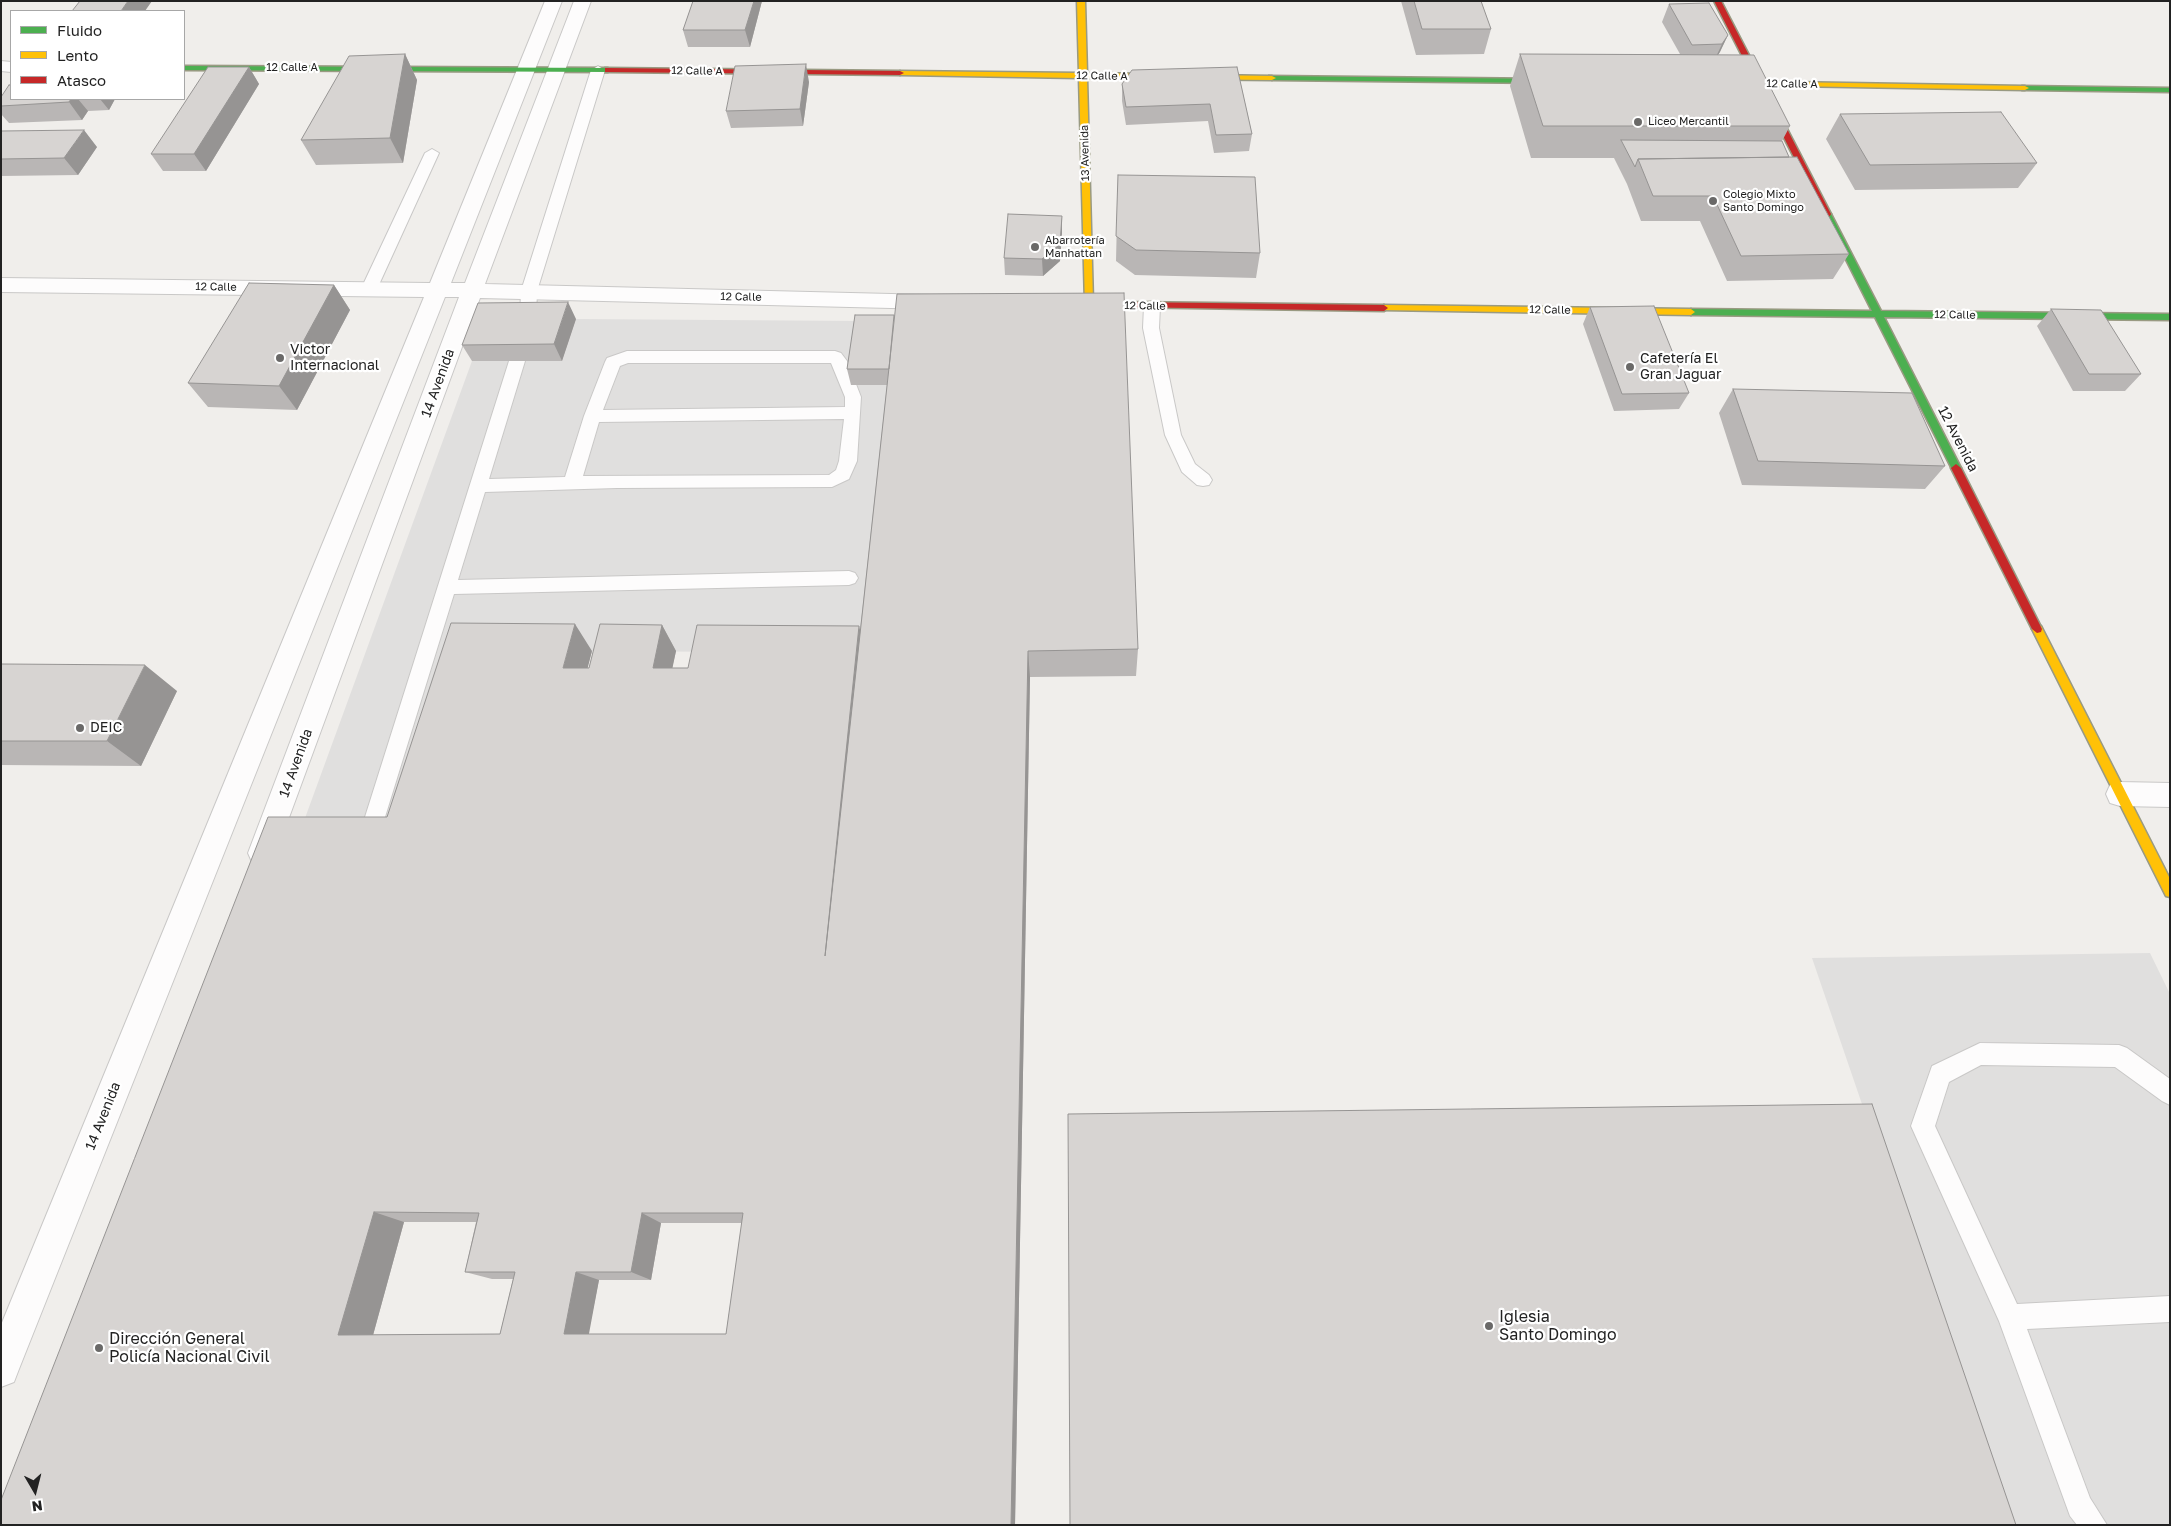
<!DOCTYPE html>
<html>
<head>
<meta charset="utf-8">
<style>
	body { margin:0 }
	#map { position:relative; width:2171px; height:1526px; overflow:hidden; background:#f0eeeb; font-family:"Golos Text",sans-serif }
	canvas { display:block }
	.frame { position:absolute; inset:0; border:2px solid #222; pointer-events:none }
	.legend { position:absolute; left:10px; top:10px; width:175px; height:90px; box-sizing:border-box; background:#fff; border:1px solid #a7a7a7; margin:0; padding:6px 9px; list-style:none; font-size:15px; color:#222 }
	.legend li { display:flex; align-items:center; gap:10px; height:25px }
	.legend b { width:25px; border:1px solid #a7a7a7 }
	.north { position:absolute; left:10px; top:1466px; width:50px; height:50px; -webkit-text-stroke:4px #fff; paint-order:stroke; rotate:172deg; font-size:14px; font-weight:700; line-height:20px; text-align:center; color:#222 }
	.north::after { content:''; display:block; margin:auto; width:18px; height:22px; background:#222; clip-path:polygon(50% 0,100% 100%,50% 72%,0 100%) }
</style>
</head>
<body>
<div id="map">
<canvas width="2171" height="1526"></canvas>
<div class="frame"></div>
<ul class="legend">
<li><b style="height:6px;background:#4caf50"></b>Fluido</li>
<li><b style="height:6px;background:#ffc107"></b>Lento</li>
<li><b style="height:6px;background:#c62828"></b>Atasco</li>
</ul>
<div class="north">N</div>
</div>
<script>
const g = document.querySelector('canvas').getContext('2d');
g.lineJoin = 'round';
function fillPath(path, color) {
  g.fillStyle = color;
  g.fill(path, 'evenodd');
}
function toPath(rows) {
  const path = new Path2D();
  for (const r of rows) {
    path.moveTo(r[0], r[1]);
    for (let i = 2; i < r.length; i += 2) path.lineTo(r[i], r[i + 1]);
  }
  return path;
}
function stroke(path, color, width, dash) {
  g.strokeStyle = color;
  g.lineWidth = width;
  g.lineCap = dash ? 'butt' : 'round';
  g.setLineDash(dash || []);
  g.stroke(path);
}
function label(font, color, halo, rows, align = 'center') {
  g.font = font + ' "Golos Text",sans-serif';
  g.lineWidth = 4.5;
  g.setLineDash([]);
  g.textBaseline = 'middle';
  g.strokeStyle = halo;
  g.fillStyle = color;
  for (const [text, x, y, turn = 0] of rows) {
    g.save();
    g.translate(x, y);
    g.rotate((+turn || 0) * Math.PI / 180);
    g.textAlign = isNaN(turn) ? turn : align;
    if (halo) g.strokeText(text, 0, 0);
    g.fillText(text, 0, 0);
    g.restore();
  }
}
fillPath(toPath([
	[576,319,861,321,896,385,866,653,472,650,412,839,297,840,472,361,562,361],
	[2150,953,2170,994,2170,1525,2006,1525,1812,958]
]), '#e0dfde');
const lane = toPath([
	[598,66,605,70,537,291,536,318,534,322,528,323,522,322,520,318,521,291,591,70,598,66],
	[432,149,439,153,377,289,374,293,369,294,364,293,361,289,425,153,432,149],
	[1152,301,1157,302,1160,306,1159,328,1181,435,1195,464,1209,475,1212,480,1209,485,1203,486,1197,485,1182,472,1165,435,1143,328,1144,306,1147,302,1152,301],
	[627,351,835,351,841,353,847,361,861,397,857,461,849,479,832,487,617,488,485,492,458,580,849,571,855,573,858,578,855,583,849,585,454,594,385,817,382,823,375,826,368,823,365,817,509,361,511,357,517,355,523,357,525,361,489,479,565,477,584,416,605,362,607,358,627,351],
	[628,363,831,363,845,397,845,407,603,410,620,366,628,363],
	[844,419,839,461,836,470,829,475,583,476,599,422,844,419],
	[1980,1043,2119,1045,2127,1048,2170,1079,2170,1105,2162,1101,2115,1067,1981,1065,1949,1082,1935,1126,2017,1304,2170,1296,2170,1322,2027,1329,2090,1498,2107,1525,2077,1525,2070,1516,1999,1321,1911,1126,1932,1066,1980,1043]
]);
const street = toPath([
	[545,1,562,1,451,283,465,283,574,1,591,1,485,284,932,295,940,297,943,302,940,307,932,309,480,298,276,853,272,862,262,866,252,862,248,853,459,297,445,297,19,1369,14,1382,1,1387,1,1325,424,297,1,292,1,278,430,283,545,1],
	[1,61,11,62,11,72,1,71,1,61],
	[2120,782,2170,783,2170,807,2120,806,2110,803,2106,794,2110,785,2120,782]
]);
const fast = toPath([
	[184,66,608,68,612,70,608,72,184,70,184,66],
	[1269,76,1548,79,1552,81,1548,83,1272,80,1268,78,1269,76],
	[2022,86,2170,88,2170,92,2025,90,2022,90,2022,86],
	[1827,211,1831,214,1881,311,2170,314,2170,320,1884,317,1961,468,1956,472,1953,471,1875,317,1691,315,1687,312,1691,309,1872,311,1823,214,1827,211]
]);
const slow = toPath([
	[1077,1,1085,1,1087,73,1272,76,1276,78,1272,80,1087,78,1093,302,1128,303,1128,307,1125,308,1089,308,1085,305,1079,78,900,75,896,73,900,71,1079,73,1077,1],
	[1728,81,2025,86,2029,88,2025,90,1731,85,1727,83,1728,81],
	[1384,305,1691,309,1695,312,1691,315,1381,310,1380,308,1384,305],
	[2037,625,2041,626,2170,879,2170,897,2166,896,2032,629,2037,625]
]);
const jam = toPath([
	[1714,1,1721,1,1831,214,1830,216,1827,217,1823,214,1714,1],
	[605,68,900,71,904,73,900,75,608,72,605,72,605,68],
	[1125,302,1384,305,1388,308,1384,311,1122,307,1122,303,1125,302],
	[1956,464,1961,468,2042,629,2041,632,2037,633,2032,629,1951,468,1956,464]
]);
stroke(lane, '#c9c8c7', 2);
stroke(street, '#c9c8c7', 2);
stroke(fast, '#999a82', 3);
stroke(slow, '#999a82', 3);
stroke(jam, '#999a82', 3);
fillPath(lane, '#fdfcfc');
fillPath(street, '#fdfcfc');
fillPath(fast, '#4caf50');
fillPath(slow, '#ffc107');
fillPath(jam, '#c62828');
fillPath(toPath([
	[693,1,762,1,750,47,688,47,683,30],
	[1401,1,1481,1,1491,29,1484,54,1416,55],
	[1669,4,1728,35,1718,55,1790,126,1782,141,1789,157,1849,254,1833,279,1727,281,1700,221,1641,221,1627,184,1614,158,1531,158,1510,86,1520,54,1680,54,1662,22],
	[405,54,417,80,403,163,316,165,301,140],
	[249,67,259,84,206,171,163,171,151,154],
	[1237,67,1252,134,1249,151,1214,153,1208,121,1126,125,1122,101,1122,84],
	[809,82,803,126,731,128,726,111],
	[1,97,11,99,115,99,109,110,88,111,82,120,9,123,1,114],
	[1840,114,2037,163,2018,188,1855,190,1826,139],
	[1,131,97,147,78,175,1,176],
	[1118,175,1260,253,1256,278,1135,275,1116,261],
	[1062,233,1060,261,1043,276,1005,275,1004,258],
	[334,285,350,310,297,410,208,407,188,383],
	[1590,307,1689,393,1679,409,1614,411,1583,324],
	[2051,309,2141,374,2125,391,2073,391,2037,326],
	[855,315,1138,649,1136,676,1030,677,1015,1525,1,1525,387,817,592,651,587,668,589,668,662,625,676,651,672,668,688,668,860,631,887,385,851,385,847,369],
	[404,1222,476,1222,465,1272,492,1279,513,1279,500,1334,373,1335],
	[661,1223,742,1223,726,1334,588,1334,599,1280,651,1280],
	[576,319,562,361,472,361,462,345],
	[1733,389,1945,466,1925,489,1742,485,1719,413],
	[1,664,177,691,141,766,1,765]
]), '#b9b6b5');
fillPath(toPath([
	[128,1,152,1,145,11,121,11],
	[754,1,762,1,750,47,745,30],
	[1728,35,1720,52,1714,61,1722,44],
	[405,54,417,80,403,163,390,138],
	[806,64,809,82,803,126,800,109],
	[249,67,259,84,206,171,194,154],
	[71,99,78,99,88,111,82,120,69,102],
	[100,99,115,99,109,110],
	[84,130,97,147,78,175,64,158],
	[1062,216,1062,233,1060,261,1043,276,1042,259],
	[334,285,350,310,297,410,279,386],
	[568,302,576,319,562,361,554,344],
	[575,624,592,651,581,694,563,668],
	[662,625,676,651,667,694,653,668],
	[859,626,866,653,825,956],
	[1028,651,1030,677,1015,1525,1011,1525],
	[145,665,177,691,141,766,107,741],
	[374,1212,404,1222,372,1339,338,1335],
	[642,1213,661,1223,651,1280,631,1272],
	[576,1272,599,1280,588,1339,564,1334]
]), '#969493');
const building = toPath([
	[80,1,128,1,121,11,72,11,80,1],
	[693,1,754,1,745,30,683,30,693,1],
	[1414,1,1481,1,1491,29,1422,29,1414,1],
	[1709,3,1728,35,1722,44,1692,45,1669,4,1709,3],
	[405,54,390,138,301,140,349,56,405,54],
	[1520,54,1754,55,1790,126,1543,126,1520,54],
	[806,64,800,109,726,111,735,66,806,64],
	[208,67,249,67,194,154,151,154,208,67],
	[1237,67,1252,134,1216,135,1210,104,1126,107,1122,84,1132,70,1237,67],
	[9,85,11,85,11,99,71,99,69,102,1,106,1,97,9,85],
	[2001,112,2037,163,1870,165,1840,114,2001,112],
	[84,130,64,158,1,159,1,131,84,130],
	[1621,140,1782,141,1789,157,1638,159,1635,167,1621,140],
	[1797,157,1849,254,1741,256,1713,196,1653,196,1638,159,1797,157],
	[1118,175,1255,177,1260,253,1136,250,1116,236,1118,175],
	[1008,214,1062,216,1060,244,1042,259,1004,258,1008,214],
	[249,283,334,285,279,386,188,383,249,283],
	[1124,293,1138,649,1028,651,1011,1525,1,1525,1,1500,268,817,387,817,451,623,575,624,563,668,589,668,600,624,662,625,653,668,688,668,697,625,859,626,825,956,897,294,1124,293],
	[374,1212,479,1213,465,1272,515,1272,500,1334,338,1335,374,1212],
	[642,1213,743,1213,726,1334,564,1334,576,1272,631,1272,642,1213],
	[568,302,554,344,462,345,478,303,568,302],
	[1654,306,1689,393,1622,394,1590,307,1654,306],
	[2051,309,2101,310,2141,374,2089,374,2051,309],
	[855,315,894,315,889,369,847,369,855,315],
	[1733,389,1912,393,1945,466,1758,461,1733,389],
	[1,664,145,665,107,741,1,741,1,664],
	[1872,1104,2016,1525,1070,1525,1068,1114,1872,1104]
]);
fillPath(building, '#d7d4d2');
stroke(building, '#969493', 1);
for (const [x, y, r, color] of [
	[1638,122,5,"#6a6968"],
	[1713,201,5,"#6a6968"],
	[1035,247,5,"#6a6968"],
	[280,358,5,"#6a6968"],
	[1630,367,5,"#6a6968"],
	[80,728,5,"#6a6968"],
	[1489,1326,5,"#6a6968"],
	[99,1348,5,"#6a6968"]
]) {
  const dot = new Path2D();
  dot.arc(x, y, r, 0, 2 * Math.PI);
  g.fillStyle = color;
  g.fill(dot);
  stroke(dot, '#fff', 2);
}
label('11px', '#222', '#fff', [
	["12 Calle A",292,68],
	["12 Calle A",697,71,1],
	["12 Calle A",1102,76,1],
	["12 Calle A",1792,84,1],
	["13 Avenida",1085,153,-91],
	["12 Calle",216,287,1],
	["12 Calle",741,297,1],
	["12 Calle",1145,306,1],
	["12 Calle",1550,310,1],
	["12 Calle",1955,315,1]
]);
label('11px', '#222', '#fff', [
	["Liceo Mercantil",1648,122],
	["Colegio Mixto",1723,195],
	["Santo Domingo",1723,208],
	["Abarrotería",1045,241],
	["Manhattan",1045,254]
], 'left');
label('14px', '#222', '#fff', [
	["Victor",290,350],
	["Internacional",290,366],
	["Cafetería El",1640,359],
	["Gran Jaguar",1640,375],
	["DEIC",90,728]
], 'left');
label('14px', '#222', '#fff', [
	["14 Avenida",438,383,-70],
	["12 Avenida",1958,439,63],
	["14 Avenida",296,763,-70],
	["14 Avenida",103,1116,-68]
]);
label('16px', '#222', '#fff', [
	["Iglesia",1499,1317],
	["Santo Domingo",1499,1335],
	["Dirección General",109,1339],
	["Policía Nacional Civil",109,1357]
], 'left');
</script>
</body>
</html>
